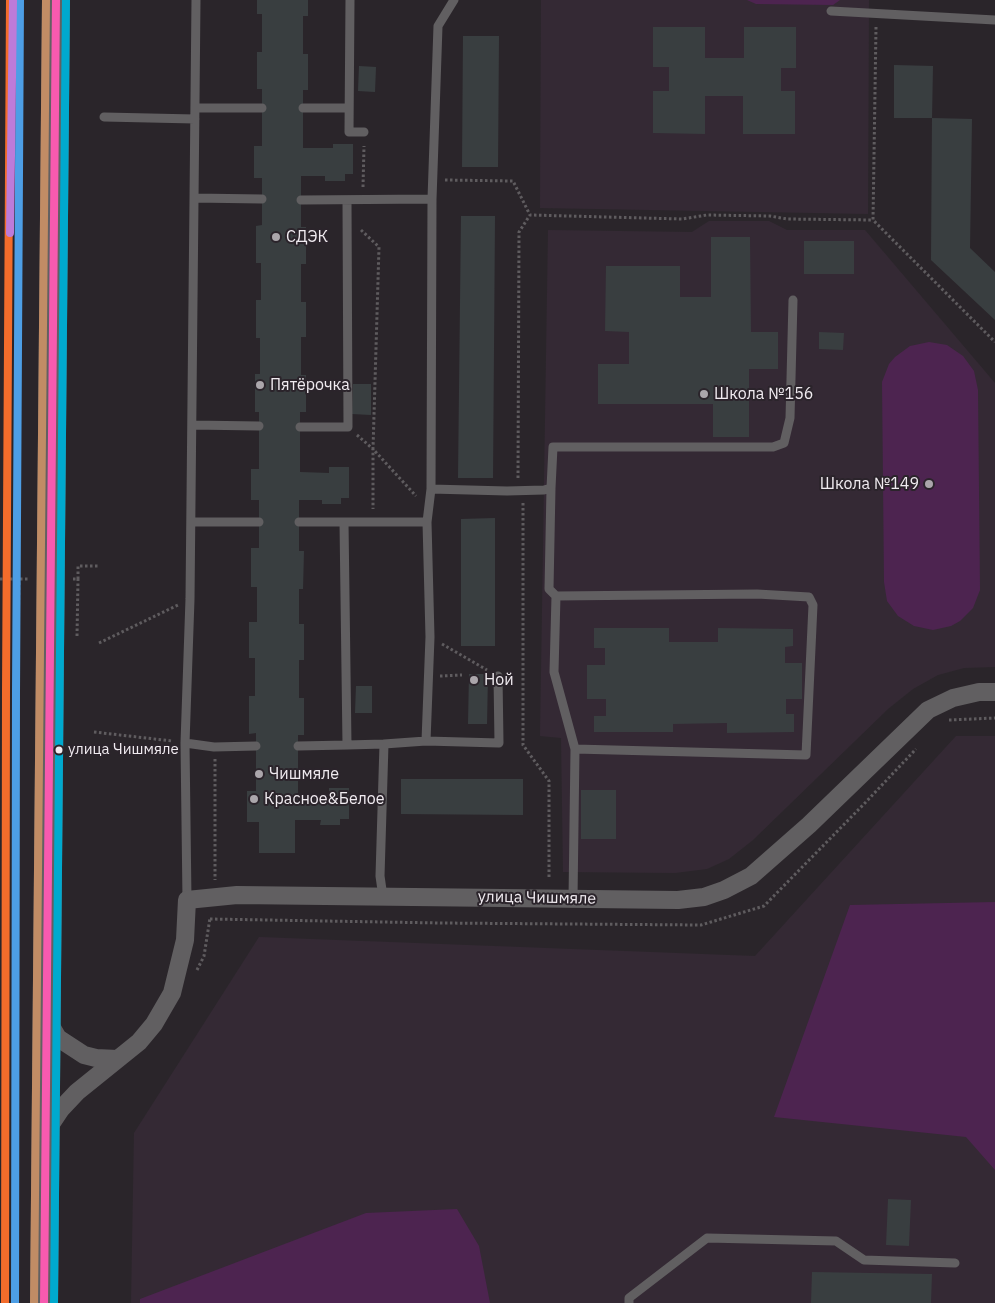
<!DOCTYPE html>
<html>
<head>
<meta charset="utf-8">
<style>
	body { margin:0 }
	canvas { display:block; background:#2a252a }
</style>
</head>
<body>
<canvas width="995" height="1303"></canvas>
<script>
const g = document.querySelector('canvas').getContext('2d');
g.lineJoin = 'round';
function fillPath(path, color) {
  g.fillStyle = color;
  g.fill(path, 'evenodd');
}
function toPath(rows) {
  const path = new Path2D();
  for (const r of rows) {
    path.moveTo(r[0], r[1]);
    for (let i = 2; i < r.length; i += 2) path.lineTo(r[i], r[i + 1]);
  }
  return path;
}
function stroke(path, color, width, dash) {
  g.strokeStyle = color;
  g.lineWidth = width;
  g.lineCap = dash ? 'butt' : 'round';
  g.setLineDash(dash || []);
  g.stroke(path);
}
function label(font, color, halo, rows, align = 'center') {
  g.font = font + ' "IBM Plex Sans",sans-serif';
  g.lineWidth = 4;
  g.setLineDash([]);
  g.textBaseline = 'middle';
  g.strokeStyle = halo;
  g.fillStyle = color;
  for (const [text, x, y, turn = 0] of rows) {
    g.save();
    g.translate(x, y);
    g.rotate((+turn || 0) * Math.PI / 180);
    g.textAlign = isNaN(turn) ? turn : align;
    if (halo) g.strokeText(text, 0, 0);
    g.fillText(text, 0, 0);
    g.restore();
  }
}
fillPath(toPath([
	[541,0,869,0,868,214,540,208],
	[709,221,769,221,787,230,865,230,995,383,995,667,964,668,938,675,913,689,888,709,753,840,729,859,707,869,675,873,563,872,561,738,540,736,548,230,692,232],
	[956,736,995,736,995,1303,131,1303,134,1133,259,937,755,956]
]), '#342934');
fillPath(toPath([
	[747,0,840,0,833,5,756,4],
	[929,342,947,345,963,356,974,371,978,390,980,590,973,608,960,621,951,626,933,630,914,626,898,616,887,601,884,582,882,382,889,364,895,357,910,346],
	[995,902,995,1170,966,1137,774,1117,850,905],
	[457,1209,479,1246,490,1303,140,1303,140,1299,366,1213]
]), '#4d2450');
fillPath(toPath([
	[257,0,308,0,308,16,303,16,303,54,308,54,308,90,303,90,303,148,333,148,333,144,353,144,353,174,345,174,345,181,325,181,325,176,301,176,301,227,306,227,306,264,301,264,301,302,306,302,306,337,301,337,301,375,306,375,306,412,300,412,300,472,329,473,329,467,349,467,349,498,341,498,341,504,322,504,322,500,299,500,299,551,304,551,303,589,299,589,299,624,304,624,304,660,299,660,299,698,304,698,304,735,298,735,298,795,329,795,329,788,349,788,349,819,340,819,340,825,320,825,321,820,295,820,295,853,259,853,259,822,247,822,247,791,256,791,256,733,249,734,249,696,255,696,255,658,249,658,249,622,257,622,257,587,251,587,251,548,259,548,259,500,251,500,251,469,259,469,259,412,255,412,255,374,260,374,260,338,256,338,256,300,261,300,261,263,256,263,256,226,262,225,262,178,254,178,254,146,262,146,262,89,257,89,257,52,262,52,262,14,257,14],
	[653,27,705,27,705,58,744,58,744,27,796,27,796,68,781,68,781,91,795,91,795,134,743,134,743,96,705,96,705,134,653,133,653,91,669,91,669,67,653,67],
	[463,36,499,36,498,167,462,167],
	[894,65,933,66,932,118,894,118],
	[359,66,376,67,375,92,358,91],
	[932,118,972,119,970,248,995,272,995,320,931,260],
	[461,216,495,216,493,478,458,478],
	[711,237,750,237,751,332,778,332,778,369,749,369,749,437,713,437,713,404,598,404,598,364,629,364,629,332,605,331,606,266,680,266,680,297,711,297],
	[804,241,854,241,854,274,804,274],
	[819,332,844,333,843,350,819,349],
	[353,384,371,384,371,415,352,414],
	[495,518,495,646,461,646,461,519],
	[594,628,669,628,669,642,718,642,718,628,793,629,793,646,785,647,785,663,802,663,802,699,786,699,786,714,794,714,794,732,727,733,727,723,673,724,673,732,594,732,594,716,606,716,606,699,587,699,587,665,605,665,605,648,594,648],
	[469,674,488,674,487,724,468,724],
	[356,686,372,686,372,713,355,713],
	[401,779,523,779,523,815,401,814],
	[581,790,616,790,616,839,581,839],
	[888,1199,911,1200,909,1246,886,1245],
	[812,1272,932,1274,931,1303,811,1303]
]), '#393e40');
stroke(toPath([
	[876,27,873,220,995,342],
	[445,180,513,181,530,215,682,219,707,215,770,216,787,219,873,220],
	[363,187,364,146],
	[361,230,379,247,373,449,416,496],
	[357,435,373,449,373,509],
	[518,478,519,232,530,215],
	[523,503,523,745,549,781,549,879],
	[0,579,29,579],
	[73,579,78,579,78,566,98,566],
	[77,636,78,579],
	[18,640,19,579],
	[99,643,178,605],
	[442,644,487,670],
	[440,676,462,675],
	[949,720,995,718],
	[94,732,172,741],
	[215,759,215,880],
	[210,919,440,923,701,925,764,906,864,804,916,749],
	[197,970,204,956,210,918]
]), '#5f5c5f', 3, [2.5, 2.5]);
stroke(toPath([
	[350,0,349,132,364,132],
	[831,11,995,20],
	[195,108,262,108],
	[303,108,349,108],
	[104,117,195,119],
	[194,198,262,199],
	[432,199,438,26,454,0],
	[301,200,432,199,431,489,427,522,430,637,426,741,384,744],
	[192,425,259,426],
	[300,427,348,427,347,201],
	[551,488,549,589,556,596,554,672,575,749],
	[431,489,507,491,544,490,551,488,553,447,773,447,784,443,790,418,793,300],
	[191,522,259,522],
	[299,522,344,522,347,745,384,744,380,876,383,897],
	[344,522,427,522],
	[556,596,757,594,809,597,813,605,806,755,575,749,573,899],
	[426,741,499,743,498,676],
	[185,743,214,747,256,746],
	[298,746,347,745],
	[187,900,185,743,190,599,196,0],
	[629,1303,629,1298,707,1238,836,1241,864,1260,955,1263]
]), '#615f61', 9);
stroke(toPath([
	[48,1021,58,1038,84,1055,96,1058,117,1059],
	[47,1130,61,1109,77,1092,139,1042,154,1024,172,993,185,940,187,900,237,895,678,900,704,897,724,890,751,876,809,825,928,710,953,698,979,692,995,692]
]), '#615f61', 18);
stroke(toPath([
	[44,1303,56,0]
]), '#626062', 28);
stroke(toPath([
	[44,1303,56,0]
]), '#f75aaf', 8);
stroke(toPath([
	[54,1303,66,0]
]), '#00a9ce', 8);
stroke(toPath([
	[34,1303,46,0]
]), '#c18c65', 8);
stroke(toPath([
	[5,1303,6,691,10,0]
]), '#f36c2b', 8);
stroke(toPath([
	[15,1303,16,691,20,0]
]), '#4d9ee5', 8);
stroke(toPath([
	[10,233,13,0]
]), '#bd7bd9', 8);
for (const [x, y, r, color] of [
	[276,237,5,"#aba6ab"],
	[260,385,5,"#aba6ab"],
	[704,394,5,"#aba6ab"],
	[929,484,5,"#aba6ab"],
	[474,680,5,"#aba6ab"],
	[59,750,4.5,"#f0ebf0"],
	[259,774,5,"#aba6ab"],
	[254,799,5,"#aba6ab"]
]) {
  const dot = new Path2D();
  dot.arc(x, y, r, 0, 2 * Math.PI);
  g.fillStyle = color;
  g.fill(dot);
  stroke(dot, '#2b242b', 2);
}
label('15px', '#f0ebf0', '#2b242b', [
	["улица Чишмяле",68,750]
], 'left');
label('16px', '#f0ebf0', '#2b242b', [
	["СДЭК",286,237],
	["Пятёрочка",270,385],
	["Школа №156",714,394],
	["Школа №149",919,484,"right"],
	["Ной",484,680],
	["Чишмяле",269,774],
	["Красное&Белое",264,799]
], 'left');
label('16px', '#f0ebf0', '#2b242b', [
	["улица Чишмяле",537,898,1]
]);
</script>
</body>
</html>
